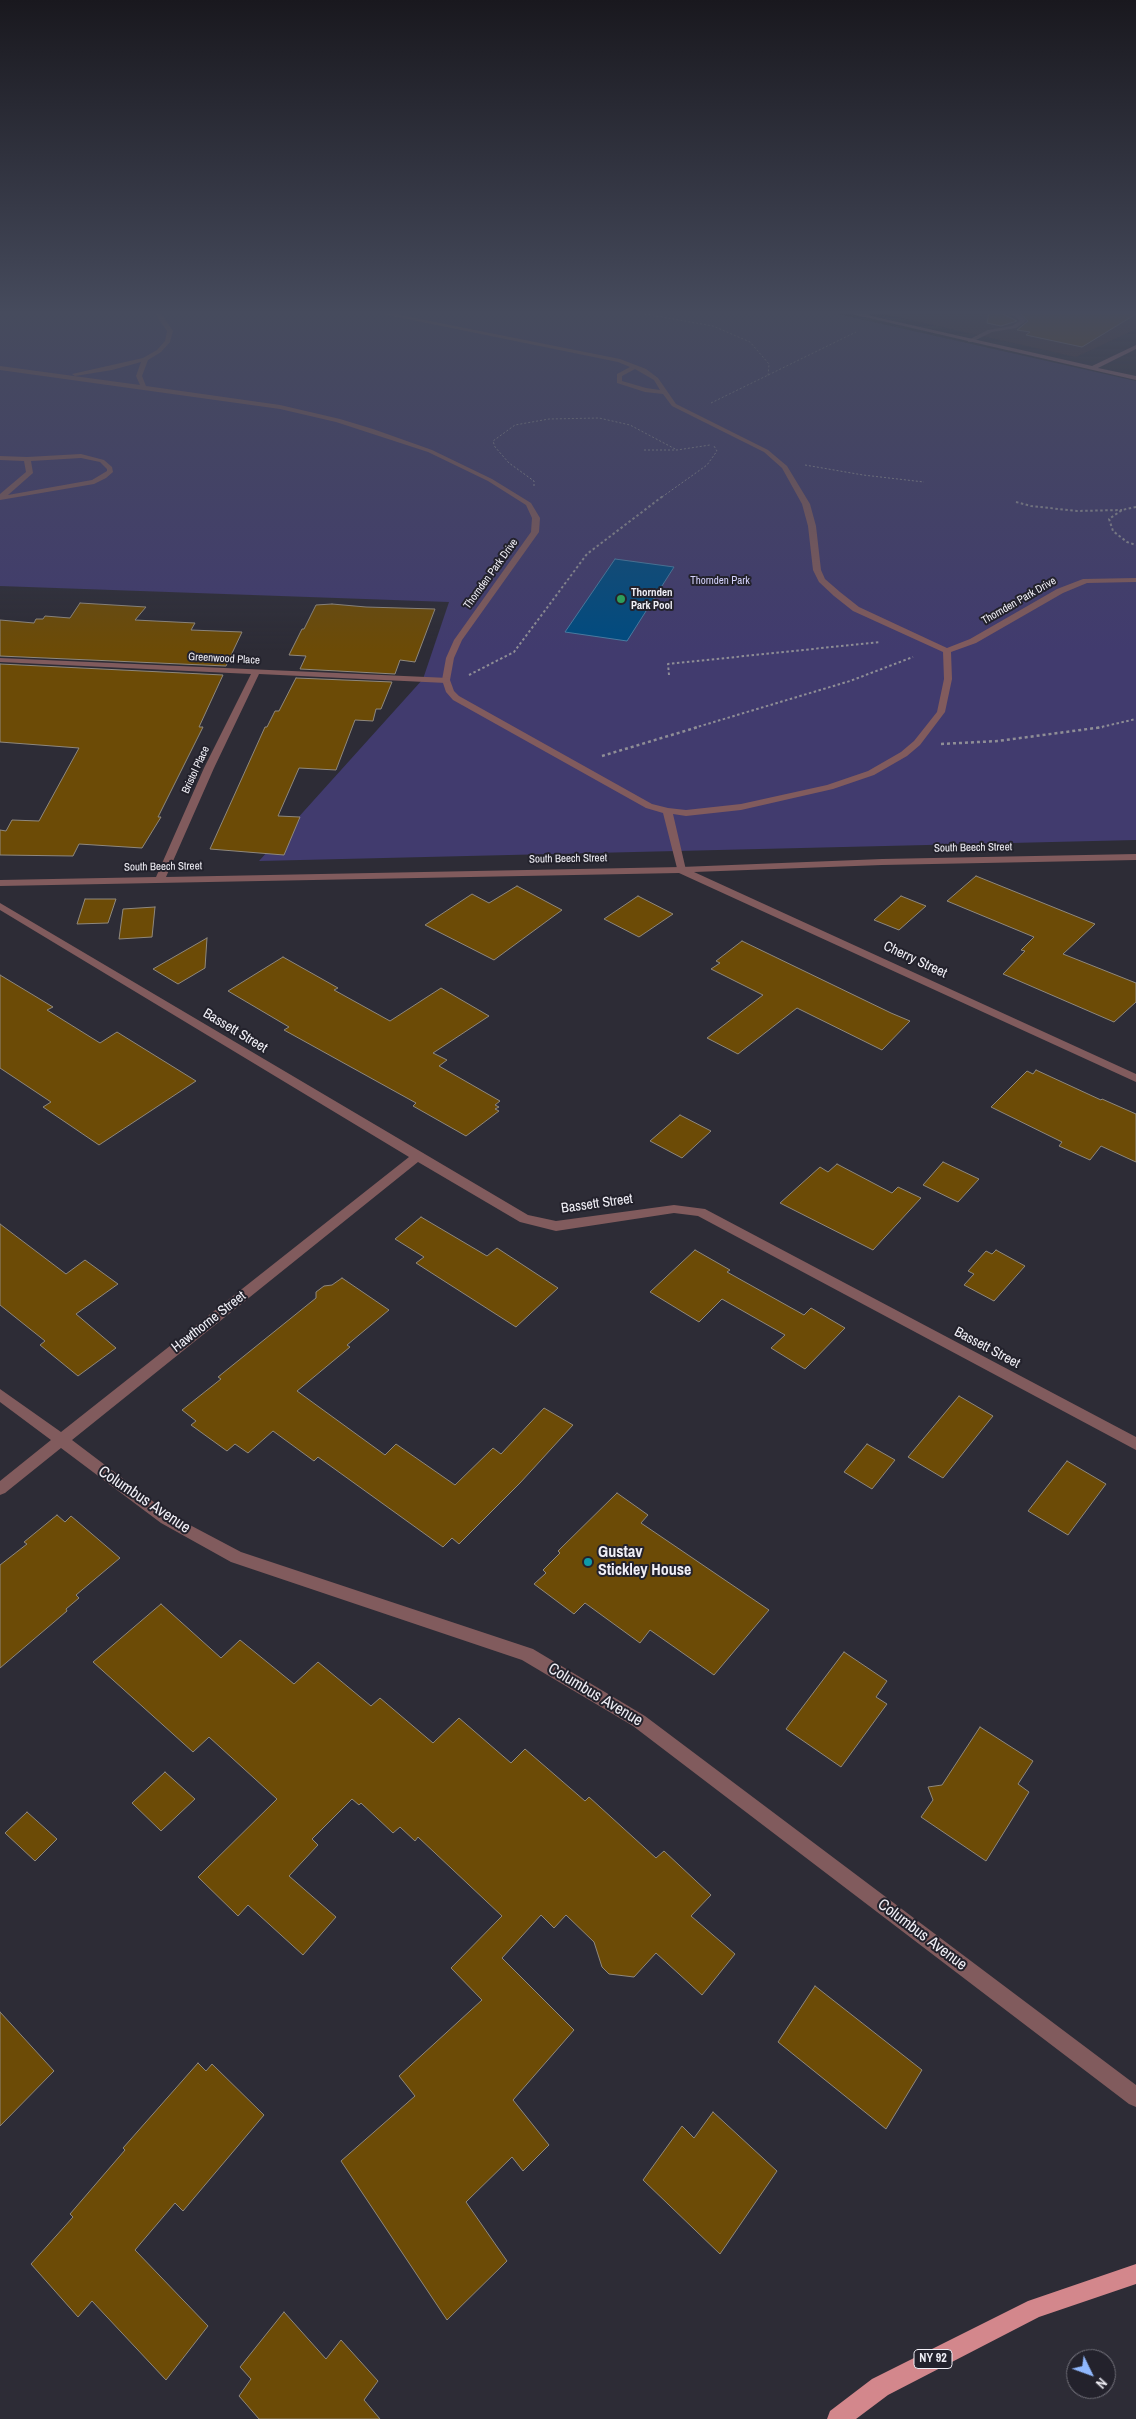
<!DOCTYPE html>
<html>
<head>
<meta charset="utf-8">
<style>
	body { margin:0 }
	#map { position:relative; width:1136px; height:2419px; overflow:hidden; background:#2d2c36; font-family:"Archivo Narrow",sans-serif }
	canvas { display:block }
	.north { position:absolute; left:1066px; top:2349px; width:50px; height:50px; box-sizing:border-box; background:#23222c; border:1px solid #75747d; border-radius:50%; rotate:132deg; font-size:14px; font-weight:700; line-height:20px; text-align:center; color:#f0eff6 }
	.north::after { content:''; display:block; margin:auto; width:18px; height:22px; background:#90b8fd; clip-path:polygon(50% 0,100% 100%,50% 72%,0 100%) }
</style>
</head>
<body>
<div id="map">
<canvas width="1136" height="2419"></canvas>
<div class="north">N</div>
</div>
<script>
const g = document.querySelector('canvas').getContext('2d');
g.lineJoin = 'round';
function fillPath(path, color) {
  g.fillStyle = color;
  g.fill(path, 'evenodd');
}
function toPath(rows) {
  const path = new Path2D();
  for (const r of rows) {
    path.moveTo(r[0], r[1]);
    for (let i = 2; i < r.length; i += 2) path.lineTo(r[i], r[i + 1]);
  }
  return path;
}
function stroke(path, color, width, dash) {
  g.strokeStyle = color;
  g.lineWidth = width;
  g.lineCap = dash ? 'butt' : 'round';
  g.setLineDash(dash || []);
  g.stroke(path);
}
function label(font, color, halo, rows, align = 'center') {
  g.font = font + ' "Archivo Narrow",sans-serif';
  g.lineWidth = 4;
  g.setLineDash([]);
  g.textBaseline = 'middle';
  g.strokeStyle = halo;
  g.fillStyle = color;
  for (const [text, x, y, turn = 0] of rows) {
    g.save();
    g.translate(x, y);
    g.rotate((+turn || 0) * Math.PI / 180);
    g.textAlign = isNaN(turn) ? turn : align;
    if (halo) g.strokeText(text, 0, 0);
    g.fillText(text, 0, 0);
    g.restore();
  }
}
fillPath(toPath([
	[874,312,1136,312,1136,329,1076,357]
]), '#432f30');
fillPath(toPath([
	[0,312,829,312,1136,381,1136,840,259,861,423,679,449,602,0,586]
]), '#413b6e');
const water = toPath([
	[615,559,674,567,627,641,565,632,615,559]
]);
fillPath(water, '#004b80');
stroke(water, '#487ca3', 1);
const building = toPath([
	[989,312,999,312,1017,321,1001,326,987,323,989,312],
	[1018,312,1136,312,1136,314,1082,347,1026,335,1030,332,1017,330,1028,321,1018,312],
	[80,603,146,607,135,620,195,623,191,630,242,632,226,666,0,656,0,620,34,623,36,619,43,619,45,616,70,618,80,603],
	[332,604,366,607,435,609,415,662,400,660,395,674,300,669,306,656,289,655,302,629,304,629,316,605,332,604],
	[0,664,223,675,199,727,203,727,158,817,161,817,142,848,79,844,73,856,0,855,0,830,6,831,12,820,39,821,79,748,0,742,0,664],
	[296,678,392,682,381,709,376,709,373,721,355,720,336,770,299,768,278,816,300,817,284,855,210,849,265,727,267,727,275,711,279,711,296,678],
	[976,876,1095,924,1063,954,1136,983,1136,1002,1114,1022,1003,974,1025,951,1021,950,1034,937,947,901,976,876],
	[517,886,562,910,494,960,425,925,472,894,489,903,517,886],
	[638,896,673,914,639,937,604,919,638,896],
	[901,896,926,906,899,930,874,920,901,896],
	[85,899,116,899,108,923,77,924,85,899],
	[155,907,152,937,119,939,123,909,155,907],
	[207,938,205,968,178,984,153,969,207,938],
	[742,941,891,1013,910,1021,882,1050,797,1008,738,1054,707,1038,763,995,711,969,720,963,716,961,742,941],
	[283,957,338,988,334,990,390,1021,441,988,489,1016,433,1053,447,1060,439,1066,500,1101,495,1105,499,1107,495,1109,499,1111,466,1136,413,1106,416,1103,284,1030,289,1027,228,991,283,957],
	[0,975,53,1007,47,1010,100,1043,117,1032,196,1081,99,1145,43,1107,51,1102,0,1068,0,975],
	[1036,1070,1101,1100,1102,1099,1136,1114,1136,1162,1101,1146,1090,1160,1059,1146,1062,1142,991,1107,1027,1071,1033,1074,1036,1070],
	[680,1115,711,1131,682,1158,650,1141,680,1115],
	[943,1162,979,1179,958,1202,923,1185,943,1162],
	[837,1164,892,1193,898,1187,921,1198,873,1250,780,1203,820,1167,828,1172,837,1164],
	[421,1217,487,1256,497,1248,558,1288,516,1327,416,1263,424,1257,395,1239,421,1217],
	[0,1224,66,1274,85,1260,118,1284,76,1314,116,1348,78,1376,40,1345,45,1341,0,1305,0,1224],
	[695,1250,730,1270,727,1272,804,1315,811,1308,845,1328,805,1369,771,1348,785,1335,722,1299,699,1322,650,1292,695,1250],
	[996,1250,1025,1266,994,1301,964,1285,974,1274,968,1271,986,1251,992,1254,996,1250],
	[342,1278,389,1310,347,1345,350,1347,297,1391,385,1455,396,1444,455,1485,493,1448,501,1454,544,1408,573,1425,520,1483,459,1544,452,1538,443,1547,318,1457,314,1461,273,1431,248,1453,235,1444,227,1451,191,1425,196,1421,182,1410,221,1379,218,1377,316,1298,316,1292,324,1286,332,1285,342,1278],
	[959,1396,993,1416,943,1478,908,1457,959,1396],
	[867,1444,895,1460,872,1489,844,1472,867,1444],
	[1067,1461,1106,1484,1068,1535,1028,1511,1067,1461],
	[617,1493,648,1515,641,1523,769,1610,714,1675,650,1630,640,1643,585,1603,574,1614,534,1584,546,1573,543,1570,560,1553,558,1551,617,1493],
	[57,1515,65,1522,71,1516,120,1558,76,1595,79,1598,66,1609,67,1611,0,1668,0,1565,27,1544,24,1542,57,1515],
	[161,1604,221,1658,240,1640,294,1684,318,1662,371,1706,380,1698,433,1743,459,1718,511,1763,525,1749,585,1801,589,1797,656,1858,664,1851,711,1895,691,1916,735,1954,702,1995,656,1953,634,1977,609,1974,602,1967,594,1942,566,1915,554,1928,541,1915,502,1958,574,2030,513,2100,549,2145,523,2171,512,2157,466,2202,507,2261,447,2320,341,2161,415,2096,399,2076,482,2000,451,1968,502,1916,418,1837,415,1841,400,1827,393,1833,361,1803,359,1805,352,1799,312,1839,318,1845,289,1876,336,1917,303,1955,248,1905,238,1916,198,1877,277,1799,209,1737,193,1752,93,1662,161,1604],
	[844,1652,887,1681,876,1697,887,1704,841,1767,786,1729,844,1652],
	[980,1727,1033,1761,1018,1784,1029,1792,986,1861,921,1817,933,1800,928,1787,942,1785,980,1727],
	[165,1772,195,1799,161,1831,132,1803,165,1772],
	[27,1812,57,1839,35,1861,5,1833,27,1812],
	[815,1986,922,2070,886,2129,778,2042,815,1986],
	[0,2012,54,2071,0,2126,0,2012],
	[198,2063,206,2071,212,2064,264,2115,183,2211,175,2203,135,2250,208,2326,166,2380,92,2301,78,2317,31,2264,73,2217,70,2214,125,2150,123,2148,198,2063],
	[713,2112,777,2171,720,2254,643,2180,682,2126,694,2138,713,2112],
	[284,2312,326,2359,341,2340,378,2381,364,2400,380,2419,259,2419,239,2396,251,2379,240,2367,284,2312]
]);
fillPath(building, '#6c4b06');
stroke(building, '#8f887d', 1);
stroke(toPath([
	[633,312,713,326,750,342,769,364,768,377],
	[711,403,856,332],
	[644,450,677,450,710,445],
	[805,465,863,475,924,482],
	[534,486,534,481,509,463,495,447,493,441,515,425,549,419,599,418,630,425,677,450],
	[662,497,707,465,717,451,714,446]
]), '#8f8e96', 1, [2, 2]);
stroke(toPath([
	[1016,502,1031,506,1077,511,1122,510],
	[1136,507,1122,510,1109,519,1113,531,1127,542,1136,545],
	[469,675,514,652,587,554,663,496],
	[669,675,668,664,880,642],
	[694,728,850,681,913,657],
	[1097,728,1136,719]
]), '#8f8e96', 2, [2.5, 2.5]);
stroke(toPath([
	[941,744,998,741,1103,727],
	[602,756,698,727]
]), '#8f8e96', 2.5, [3, 3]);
fillPath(toPath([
	[154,312,160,312,173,331,170,342,161,352,148,360,142,376,146,386,280,405,340,419,373,429,432,450,492,479,531,503,540,518,539,532,462,640,454,658,450,680,454,691,459,696,652,804,668,808,686,810,741,804,827,785,868,771,901,752,914,741,937,712,944,679,943,652,853,611,834,596,819,582,813,570,808,526,802,504,782,468,764,452,672,406,663,394,645,392,617,383,617,374,630,367,618,362,373,312,385,312,620,359,646,369,658,378,676,404,768,450,787,466,810,504,816,526,821,570,825,579,840,592,859,607,947,648,970,639,1057,589,1083,579,1136,578,1136,582,1087,583,1063,593,976,643,951,652,952,679,945,712,920,745,907,756,874,775,833,789,741,810,686,816,673,814,686,870,684,872,678,872,663,813,646,808,453,700,446,692,442,680,446,658,454,640,531,532,532,518,526,505,488,481,428,452,336,422,280,409,0,370,0,366,140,385,136,376,141,362,112,370,75,376,72,374,143,358,157,350,165,341,167,331,154,312],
	[635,369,654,380,660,390,646,388,622,381,622,376,635,369],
	[1001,312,1019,314,1026,321,1016,328,992,332,972,342,968,342,968,340,988,330,1012,326,1020,321,1015,316,1001,312],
	[81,454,104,460,112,467,113,472,106,478,94,484,0,500,0,494,26,472,24,461,0,460,0,456,27,457,81,454],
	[81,458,100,462,107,469,107,471,92,480,8,495,33,473,31,461,81,458]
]), '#815b5d');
fillPath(toPath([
	[866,312,874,312,863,317,858,316,866,312],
	[0,658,449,678,449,682,446,683,259,674,214,768,166,877,681,867,882,859,1136,854,1136,860,882,865,694,872,1136,1074,1136,1082,679,873,0,886,0,880,156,877,204,768,251,674,0,662,0,658],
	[0,903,528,1215,556,1221,674,1205,705,1209,1136,1437,1136,1450,698,1216,674,1213,556,1231,520,1222,418,1162,72,1440,171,1515,241,1552,533,1649,645,1716,1136,2085,1136,2107,1129,2104,633,1726,522,1660,231,1562,161,1523,61,1448,5,1493,0,1495,0,1481,51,1440,0,1402,0,1389,61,1432,409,1157,0,910,0,903]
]), '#815b5d');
fillPath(toPath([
	[843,312,854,312,1092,366,1136,345,1136,349,1098,368,1136,376,1136,380,843,312]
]), '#af7478');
fillPath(toPath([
	[1136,2264,1136,2284,1039,2317,888,2395,856,2419,827,2419,830,2411,872,2379,1028,2301,1136,2264]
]), '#d3878c');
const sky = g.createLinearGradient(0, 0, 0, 651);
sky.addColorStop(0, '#19181e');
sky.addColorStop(0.48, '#464b5d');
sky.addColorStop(1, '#464b5d00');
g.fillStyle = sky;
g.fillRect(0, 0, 1136, 651);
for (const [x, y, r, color] of [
	[621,599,5,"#2e9e5b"],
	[588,1562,5,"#0f9aa8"]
]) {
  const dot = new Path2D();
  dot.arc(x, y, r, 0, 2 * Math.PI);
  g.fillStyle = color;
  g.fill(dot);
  stroke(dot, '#23222c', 2);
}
label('11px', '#f0eff6', '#23222c', [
	["Thornden Park Drive",491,574,-54],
	["Thornden Park Drive",1019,601,-30],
	["Greenwood Place",224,659,3],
	["Bristol Place",196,770,-65],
	["South Beech Street",973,848,-1],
	["South Beech Street",568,859,-1],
	["South Beech Street",163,867,-1]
]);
label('11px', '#d4d2fb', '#23222c', [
	["Thornden Park",720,581]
]);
label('bold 11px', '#f0eff6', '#23222c', [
	["Thornden",631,593],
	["Park Pool",631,606]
], 'left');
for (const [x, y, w] of [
	[933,2359,38]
]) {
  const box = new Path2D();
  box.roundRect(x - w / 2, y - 9.5, w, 19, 4);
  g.fillStyle = '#23222c';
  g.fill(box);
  stroke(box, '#f0eff6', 1);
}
label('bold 12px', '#f0eff6', null, [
	["NY 92",933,2359]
]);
label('14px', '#f0eff6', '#23222c', [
	["Cherry Street",915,960,25],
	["Bassett Street",235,1031,31],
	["Bassett Street",597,1204,-8],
	["Hawthorne Street",209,1322,-38],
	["Bassett Street",987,1348,28]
]);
label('16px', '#f0eff6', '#23222c', [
	["Columbus Avenue",144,1500,34],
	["Columbus Avenue",595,1695,31],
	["Columbus Avenue",922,1935,37]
]);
label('bold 16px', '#f0eff6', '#23222c', [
	["Gustav",598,1553],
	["Stickley House",598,1571]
], 'left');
</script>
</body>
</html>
